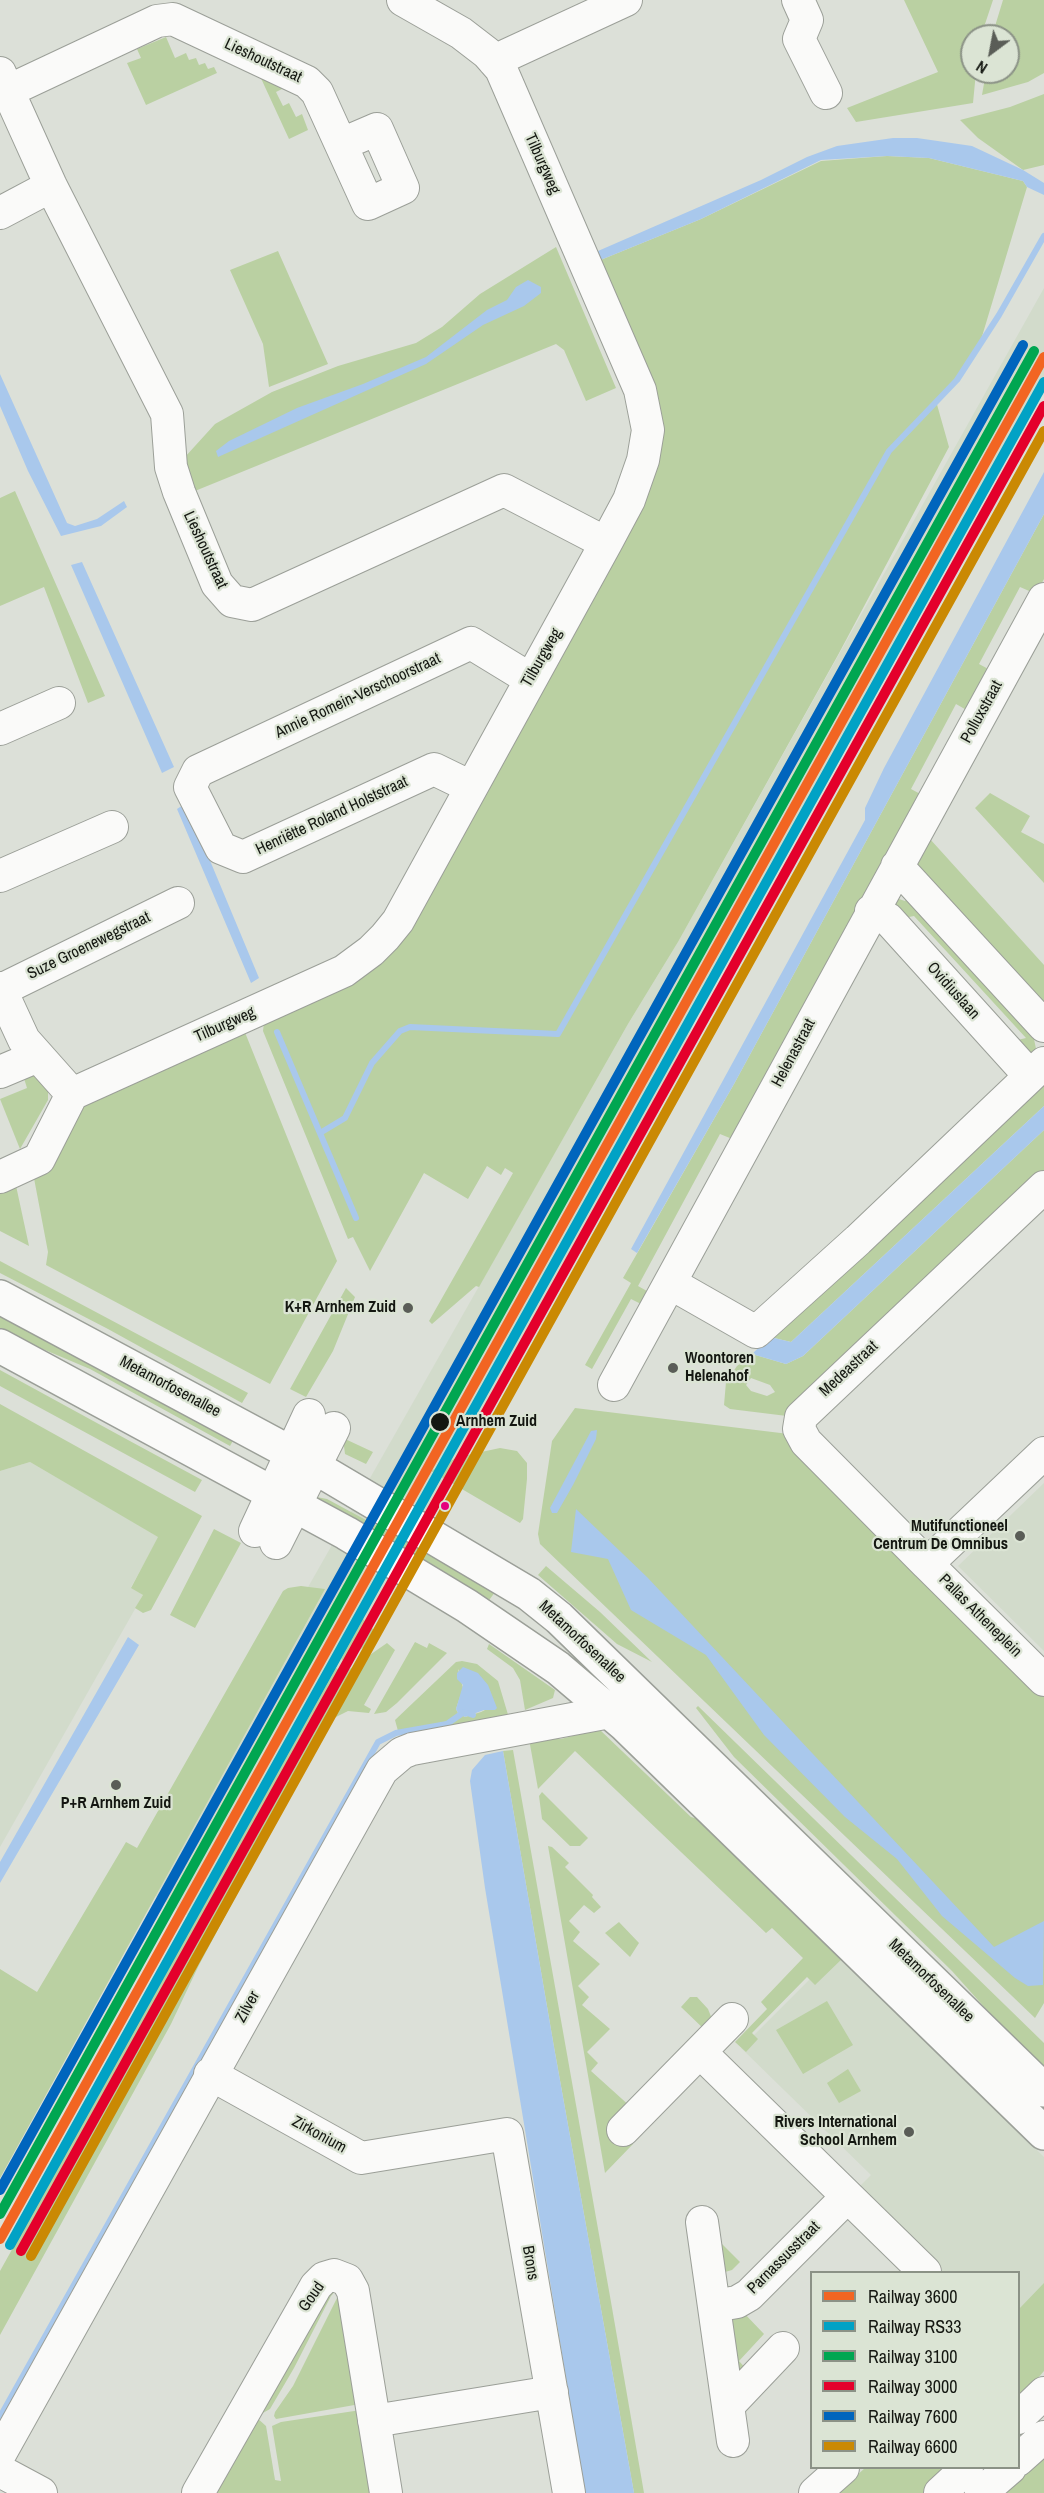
<!DOCTYPE html>
<html>
<head>
<meta charset="utf-8">
<style>
	body { margin:0 }
	#map { position:relative; width:1044px; height:2493px; overflow:hidden; background:#dce0d8; font-family:"Archivo Narrow",sans-serif }
	canvas { display:block }
	.legend { position:absolute; left:810px; top:2271px; width:210px; height:198px; box-sizing:border-box; background:#dbe4d4; border:2px solid #8b9286; margin:0; padding:8px 10px; list-style:none; font-size:18px; color:#141711 }
	.legend li { display:flex; align-items:center; gap:12px; height:30px }
	.legend b { width:30px; border:2px solid #8b9286 }
	.north { position:absolute; left:960px; top:24px; width:60px; height:60px; box-sizing:border-box; background:#dbe4d4; border:2px solid #8b9286; border-radius:50%; rotate:212deg; font-size:16px; font-weight:700; line-height:24px; text-align:center; color:#141711 }
	.north::after { content:''; display:block; margin:auto; width:21px; height:27px; background:#5a5d57; clip-path:polygon(50% 0,100% 100%,50% 72%,0 100%) }
</style>
</head>
<body>
<div id="map">
<canvas width="1044" height="2493"></canvas>
<ul class="legend">
<li><b style="height:8px;background:#f26522"></b>Railway 3600</li>
<li><b style="height:8px;background:#01a2c5"></b>Railway RS33</li>
<li><b style="height:8px;background:#00a651"></b>Railway 3100</li>
<li><b style="height:8px;background:#e4002b"></b>Railway 3000</li>
<li><b style="height:8px;background:#0065bd"></b>Railway 7600</li>
<li><b style="height:8px;background:#ca8903"></b>Railway 6600</li>
</ul>
<div class="north">N</div>
</div>
<script>
const g = document.querySelector('canvas').getContext('2d');
g.lineJoin = 'round';
function fillPath(path, color) {
  g.fillStyle = color;
  g.fill(path, 'evenodd');
}
function toPath(rows) {
  const path = new Path2D();
  for (const r of rows) {
    path.moveTo(r[0], r[1]);
    for (let i = 2; i < r.length; i += 2) path.lineTo(r[i], r[i + 1]);
  }
  return path;
}
function stroke(path, color, width, dash) {
  g.strokeStyle = color;
  g.lineWidth = width;
  g.lineCap = dash ? 'butt' : 'round';
  g.setLineDash(dash || []);
  g.stroke(path);
}
function label(font, color, halo, rows, align = 'center') {
  g.font = font + ' "Archivo Narrow",sans-serif';
  g.lineWidth = 4.5;
  g.setLineDash([]);
  g.textBaseline = 'middle';
  g.strokeStyle = halo;
  g.fillStyle = color;
  for (const [text, x, y, turn = 0] of rows) {
    g.save();
    g.translate(x, y);
    g.rotate((+turn || 0) * Math.PI / 180);
    g.textAlign = isNaN(turn) ? turn : align;
    if (halo) g.strokeText(text, 0, 0);
    g.fillText(text, 0, 0);
    g.restore();
  }
}
fillPath(toPath([
	[1044,288,1044,379,720,965,677,1062,248,1840,197,1921,150,1893,278,1640,628,1024,678,942],
	[30,1462,159,1537,131,1587,143,1595,0,1847,0,1471],
	[1044,1483,1044,1651,958,1566],
	[837,1952,1044,2157,1044,2289,1019,2316,1018,2272,940,2272,856,2190,871,2175,741,2048]
]), '#d2dbcb');
fillPath(toPath([
	[904,0,993,0,981,36,972,36,972,72,976,72,973,103,856,122,847,108,938,72],
	[1003,0,1044,0,1044,73,1028,82,982,95,986,72,1008,72,1008,36,992,36],
	[166,37,175,58,186,53,189,60,196,58,199,65,205,63,208,69,214,67,217,73,146,105,127,63,141,58,137,49],
	[259,74,290,85,276,92,283,106,289,103,296,117,302,114,308,130,289,139],
	[1044,94,1044,165,1023,170,978,138,960,120,1010,107],
	[887,156,929,158,1023,181,1027,187,977,353,936,401,949,447,838,655,678,942,628,1024,479,1287,476,1286,432,1324,429,1321,513,1173,505,1168,501,1175,487,1166,468,1199,424,1173,370,1271,353,1237,348,1239,263,1031,264,1022,361,973,645,496,598,261,701,219,821,161],
	[556,247,616,388,586,401,564,350,556,344,190,493,185,457,215,424,272,392,338,366,416,343,442,327,480,294],
	[278,251,328,364,269,387,263,344,230,270],
	[15,491,105,696,88,703,44,587,0,606,0,498],
	[1044,514,1044,579,1036,594,1020,587,979,664,992,671,970,712,956,704,911,789,924,796,737,1141,720,1134,638,1286,654,1295,647,1307,631,1299,592,1369,585,1365,631,1283,623,1278,734,1084],
	[990,793,1030,816,1021,832,1044,844,1044,883,975,808],
	[930,839,1044,965,1044,1008,917,866],
	[909,895,1034,1039,1036,1049,1025,1060,1009,1042,1026,1038,914,916,899,919,892,904,899,899,905,901],
	[244,1030,337,1261,270,1384,46,1265,48,1252,33,1173,79,1106],
	[22,1072,34,1073,48,1089,48,1100,20,1149,0,1099,27,1088],
	[1044,1075,1044,1106,791,1342,770,1337],
	[1044,1130,1044,1180,795,1417,730,1409,724,1405,726,1382,737,1366,752,1354,786,1364,803,1356],
	[751,1378,770,1385,775,1392,767,1396,751,1391,746,1385],
	[15,1181,29,1246,0,1231,0,1188],
	[0,1261,248,1393,242,1403,108,1329,0,1273],
	[346,1288,355,1297,333,1351,306,1397,290,1389],
	[0,1311,235,1437,230,1446,90,1369,0,1331],
	[0,1370,128,1440,202,1480,195,1492,0,1386],
	[0,1404,202,1516,151,1610,143,1613,135,1608,143,1595,131,1588,158,1537,30,1462,0,1471],
	[575,1408,797,1435,904,1556,1044,1696,1044,2003,1035,2018,540,1544,538,1534,552,1441],
	[343,1438,373,1452,366,1464,345,1454],
	[500,1448,517,1451,527,1463,527,1479,523,1519,520,1523,431,1471,458,1457],
	[311,1496,327,1499,429,1554,463,1567,498,1588,487,1603],
	[214,1529,241,1543,195,1628,170,1615],
	[546,1566,600,1612,652,1662,617,1644,538,1575],
	[301,1586,325,1589,0,2178,0,1969,37,1992,126,1842,137,1848,283,1591,288,1588],
	[363,1619,380,1636,344,1661,341,1659],
	[415,1642,427,1648,429,1643,447,1653,397,1703,386,1712,374,1714],
	[387,1643,395,1650,364,1705,371,1709,369,1713,348,1711,334,1718,320,1739,199,1965,171,2024,0,2335,0,2271,336,1668,344,1673],
	[489,1644,555,1690,553,1698,525,1710,520,1680,513,1668,487,1649],
	[462,1661,477,1664,498,1681,509,1718,450,1729,449,1721,398,1731,395,1720,456,1662],
	[458,1669,485,1710,481,1712,465,1717,458,1713,456,1709,463,1688],
	[698,1706,1044,2043,1044,2074,952,1971,734,1757,696,1708],
	[599,1729,691,1817,709,1822,845,1956,815,1985,807,1977,752,2033,758,2039,746,2052,735,2042,767,2009,761,2002,803,1958,772,1928,766,1933,575,1751,538,1789,529,1739,561,1739],
	[513,1750,611,2302,644,2493,634,2493,554,2047,503,1751],
	[542,1792,588,1838,580,1846,570,1846,542,1819,539,1796],
	[548,1846,552,1847,569,1863,565,1867,593,1895,592,1897,601,1907,594,1913,584,1905,569,1921,580,1932,573,1941,600,1964,578,1986,589,1997,582,2005,610,2029,587,2052,598,2063,591,2071,632,2108,613,2125,633,2144,605,2173],
	[619,1922,639,1943,630,1957,605,1933],
	[690,1997,697,1997,708,2009,712,2019,706,2031,681,2007],
	[827,2001,853,2045,803,2074,776,2030],
	[848,2069,861,2091,839,2103,827,2083],
	[710,2232,740,2262,732,2270,718,2274],
	[1044,2283,1044,2371,1019,2400,1019,2309],
	[340,2286,331,2296,294,2368,270,2409,261,2414,303,2323,310,2328,314,2323,317,2297],
	[342,2288,360,2404,276,2419,274,2416,275,2412,293,2386],
	[742,2311,764,2334,739,2361,748,2371,739,2375,724,2321],
	[361,2410,374,2493,208,2493,256,2417,266,2426,275,2480,281,2481,272,2426,281,2422],
	[1044,2454,1044,2493,1001,2493],
	[865,2468,958,2468,931,2493,837,2493]
]), '#bad0a2');
fillPath(toPath([
	[893,138,917,138,972,146,1023,170,1044,183,1044,195,1027,187,1023,181,929,158,887,156,821,160,701,219,598,261,598,251,761,180,807,157,837,146],
	[528,280,541,287,541,293,524,306,483,325,426,364,218,457,216,451,229,441,297,408,363,384,426,357,487,310,507,300,516,287],
	[0,374,67,523,75,526,97,519,124,501,127,507,101,526,61,536,28,471,0,406],
	[1044,472,1044,514,734,1084,637,1253,631,1249,865,820,865,808,884,768],
	[82,562,174,767,162,773,71,565],
	[186,803,259,978,251,983,177,809],
	[1044,1106,1044,1130,803,1356,786,1364,752,1354,770,1337,791,1342],
	[597,1430,596,1439,573,1485,557,1513,552,1513,550,1508,591,1431],
	[576,1509,647,1577,994,1947,1044,1921,1043,1985,1028,1986,1015,1978,942,1916,897,1859,845,1817,764,1735,706,1655,631,1610,608,1559,571,1552],
	[128,1637,139,1645,0,1883,0,1862],
	[463,1667,478,1673,488,1685,497,1708,495,1710,484,1710,465,1717,458,1713,456,1709,463,1685,457,1679,457,1673],
	[503,1751,554,2047,634,2493,585,2493,485,1888,470,1781,472,1770,485,1755]
]), '#a9c8ec');
stroke(toPath([
	[277,1032,356,1218],
	[320,1133,345,1118,372,1063,400,1031,410,1027,558,1034,889,451,957,380,999,315,1044,236],
	[0,2417,378,1742,396,1733,447,1724,464,1712,473,1715]
]), '#a9c8ec', 6);
const minor = toPath([
	[798,0,807,20,799,39,826,93],
	[494,61,626,0],
	[0,73,51,186,167,414,171,467,179,492,217,584,232,601,252,605,504,490,606,543],
	[8,91,157,21,173,19,307,82,317,92,368,204,403,188,377,129,342,144],
	[0,213,51,186],
	[0,729,59,703],
	[471,787,434,769,243,857,221,848,190,787,198,771,471,643,530,679],
	[897,866,1044,1026],
	[0,876,112,827],
	[871,911,888,919,1030,1076],
	[0,988,24,1040,72,1094],
	[1,990,178,903],
	[0,1072,38,1056],
	[0,1177,39,1159,72,1094,344,971,371,951,385,937,398,921,606,543,629,500,643,460,648,430,640,390,501,69,487,53,461,33,403,0],
	[670,1283,756,1332,858,1240,1044,1063],
	[614,1385,1044,599],
	[1044,1453,927,1564,1044,1680],
	[255,1531,309,1415],
	[276,1543,334,1428],
	[927,1564,806,1442,799,1429,801,1417,1044,1187],
	[700,2052,925,2272],
	[210,2074,361,2158,507,2134,569,2493],
	[623,2130,732,2019],
	[702,2222,733,2441],
	[714,2306,737,2302,749,2295,847,2197],
	[728,2406,783,2348],
	[1018,2418,1044,2393],
	[374,2421,552,2392],
	[0,2454,382,1770,402,1753,412,1749,610,1712],
	[1018,2460,1044,2437],
	[0,2471,41,2493],
	[198,2493,316,2286,324,2278,334,2275,347,2280,353,2291,386,2493],
	[815,2493,843,2468],
	[940,2493,967,2468],
	[981,2493,1010,2468]
]);
const major = toPath([
	[0,1297,291,1453,529,1594,559,1618,1044,2090],
	[0,1346,346,1533,467,1606,558,1668,625,1725,1044,2133]
]);
stroke(minor, '#9b9f98', 34);
stroke(major, '#9b9f98', 36);
stroke(minor, '#fafaf9', 32);
stroke(major, '#fafaf9', 33);
stroke(toPath([
	[0,2239,1044,357]
]), '#f26522', 10);
stroke(toPath([
	[10,2245,1044,382]
]), '#01a2c5', 10);
stroke(toPath([
	[0,2214,1034,351]
]), '#00a651', 10);
stroke(toPath([
	[21,2251,1044,406]
]), '#e4002b', 10);
stroke(toPath([
	[0,2190,1023,345]
]), '#0065bd', 10);
stroke(toPath([
	[31,2256,1044,431]
]), '#ca8903', 10);
for (const [x, y, r, color] of [
	[408,1308,6,"#5a5d57"],
	[673,1368,6,"#5a5d57"],
	[440,1422,10,"#141711"],
	[445,1506,5,"#e5007d"],
	[1020,1536,6,"#5a5d57"],
	[116,1785,6,"#5a5d57"],
	[909,2132,6,"#5a5d57"]
]) {
  const dot = new Path2D();
  dot.arc(x, y, r, 0, 2 * Math.PI);
  g.fillStyle = color;
  g.fill(dot);
  stroke(dot, '#dbe4d4', 2);
}
label('16px', '#141711', '#dbe4d4', [
	["Lieshoutstraat",263,61,25],
	["Tilburgweg",542,164,66],
	["Lieshoutstraat",205,550,65],
	["Tilburgweg",542,658,-60],
	["Annie Romein-Verschoorstraat",358,696,-25],
	["Polluxstraat",982,712,-61],
	["Henriëtte Roland Holststraat",332,816,-25],
	["Suze Groenewegstraat",89,946,-26],
	["Ovidiuslaan",953,991,48],
	["Tilburgweg",225,1025,-24],
	["Helenastraat",794,1053,-62],
	["Medeastraat",849,1369,-43],
	["Metamorfosenallee",170,1387,28],
	["Pallas Atheneplein",980,1616,45],
	["Metamorfosenallee",582,1642,43],
	["Metamorfosenallee",931,1981,44],
	["Zilver",248,2007,-61],
	["Zirkonium",319,2135,29],
	["Parnassusstraat",784,2258,-45],
	["Brons",530,2263,80],
	["Goud",312,2297,-55]
]);
label('bold 16px', '#141711', '#dbe4d4', [
	["K+R Arnhem Zuid",396,1308],
	["Woontoren",685,1359,"left"],
	["Helenahof",685,1377,"left"],
	["Mutifunctioneel",1008,1527],
	["Centrum De Omnibus",1008,1545],
	["P+R Arnhem Zuid",116,1804,"center"],
	["Rivers International",897,2123],
	["School Arnhem",897,2141]
], 'right');
label('bold 16px', '#141711', '#dbe4d4', [
	["Arnhem Zuid",456,1422]
], 'left');
</script>
</body>
</html>
